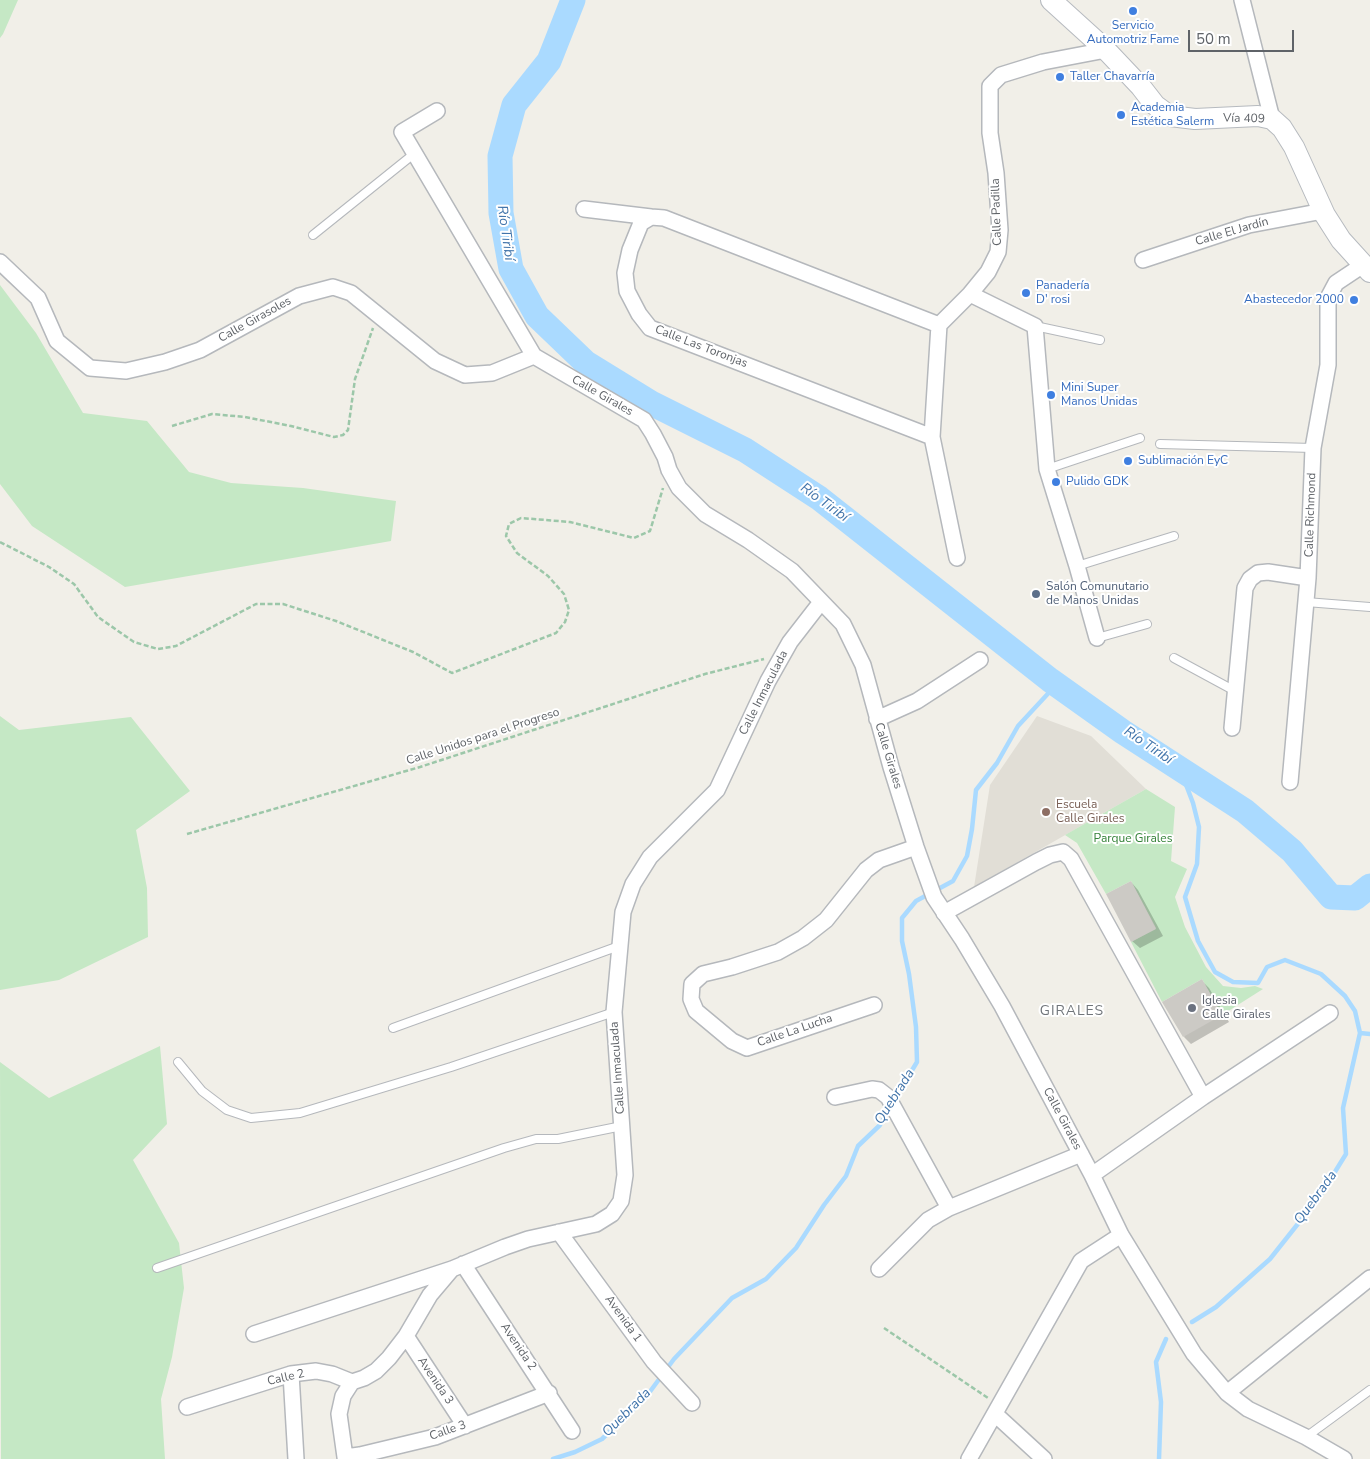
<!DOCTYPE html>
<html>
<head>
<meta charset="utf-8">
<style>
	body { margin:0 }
	#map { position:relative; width:1370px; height:1459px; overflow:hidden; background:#f1efe8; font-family:"Nunito Sans",sans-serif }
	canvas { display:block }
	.scale { position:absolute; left:1188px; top:30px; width:106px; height:22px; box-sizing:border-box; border:2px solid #5f6368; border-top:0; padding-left:6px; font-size:15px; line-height:18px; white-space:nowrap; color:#5f6368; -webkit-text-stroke:4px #fff; paint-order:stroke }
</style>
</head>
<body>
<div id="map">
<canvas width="1370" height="1459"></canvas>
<div class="scale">50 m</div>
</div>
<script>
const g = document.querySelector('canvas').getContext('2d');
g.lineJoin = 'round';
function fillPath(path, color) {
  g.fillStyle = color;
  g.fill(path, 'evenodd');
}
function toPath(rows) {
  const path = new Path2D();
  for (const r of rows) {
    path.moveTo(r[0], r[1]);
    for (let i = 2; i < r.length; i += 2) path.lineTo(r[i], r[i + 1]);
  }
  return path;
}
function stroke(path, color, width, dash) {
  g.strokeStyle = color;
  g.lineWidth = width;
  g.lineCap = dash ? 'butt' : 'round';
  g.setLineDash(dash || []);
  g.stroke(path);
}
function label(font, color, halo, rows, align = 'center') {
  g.font = font + ' "Nunito Sans",sans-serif';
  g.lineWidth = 4;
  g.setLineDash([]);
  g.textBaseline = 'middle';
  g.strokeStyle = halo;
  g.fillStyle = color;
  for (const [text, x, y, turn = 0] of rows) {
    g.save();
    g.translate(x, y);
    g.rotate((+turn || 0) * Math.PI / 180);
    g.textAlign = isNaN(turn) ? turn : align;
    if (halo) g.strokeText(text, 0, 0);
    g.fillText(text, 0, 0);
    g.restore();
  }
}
fillPath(toPath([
	[1037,716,1091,736,1146,789,974,887,990,785]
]), '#e1ded6');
fillPath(toPath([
	[0,0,18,0,3,34,0,38],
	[0,285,36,333,83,413,147,421,189,472,231,483,303,488,396,501,391,541,125,587,32,526,0,484],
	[0,716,19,730,131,717,190,791,136,830,147,888,148,937,59,980,0,990],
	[1146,789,1175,807,1171,861,1187,869,1175,897,1185,927,1206,967,1223,986,1241,988,1255,986,1263,989,1222,1015,1202,979,1162,1002,1131,942,1156,928,1131,881,1106,894,1077,843,1065,835],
	[160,1046,167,1124,133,1160,179,1243,184,1288,172,1357,161,1399,165,1459,1,1459,0,1062,49,1098]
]), '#c5e8c5');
fillPath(toPath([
	[1131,882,1138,890,1163,936,1140,948,1132,941],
	[1202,981,1209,988,1229,1022,1191,1044,1184,1037]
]), '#0003');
stroke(toPath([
	[1180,769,1193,803,1199,827,1197,864,1185,897,1198,941,1215,972,1233,982,1258,983,1267,967,1285,960,1321,974,1345,996,1355,1011,1360,1033,1343,1108,1346,1154,1320,1196,1270,1259,1216,1307,1192,1322],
	[1360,1033,1370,1034],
	[894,1100,917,1062,916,1027,909,974,902,941,902,918,916,901,953,881,967,856,972,829,976,790,997,763,1018,726,1056,685],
	[553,1459,575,1452,602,1439,646,1397,674,1359,732,1298,766,1279,796,1248,824,1205,846,1176,858,1146,880,1125,890,1107],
	[1159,1459,1161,1402,1156,1362,1166,1339]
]), '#aadaff', 4.5);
stroke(toPath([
	[573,0,549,61,514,105,500,156,501,213,511,269,537,316,586,363,651,403,745,450,819,498,1050,680,1123,732,1245,811,1292,851,1331,897,1355,898,1370,886]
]), '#aadaff', 25);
fillPath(toPath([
	[1131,881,1156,929,1131,942,1106,894],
	[1202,979,1222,1015,1183,1037,1162,1002]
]), '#cccac5');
const lane = toPath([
	[313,235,415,153],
	[1035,326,1100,340],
	[1160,444,1313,448],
	[1047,469,1140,438],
	[1077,566,1174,536],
	[1306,602,1370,607],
	[1097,638,1147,624],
	[1174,658,1235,691],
	[393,1028,619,946],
	[178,1062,202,1091,227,1110,251,1118,300,1113,451,1067,614,1012],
	[157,1268,504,1148,536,1139,558,1139,622,1126],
	[1306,1437,1370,1390]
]);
const street = toPath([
	[1242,0,1272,119],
	[437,111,402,132,534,356,644,420,653,434,665,457,669,470,679,488,705,514,748,540,792,571,843,624,863,665,891,767,916,847,934,897,962,939,1002,1006,1092,1175,1121,1235,1194,1354,1227,1393,1248,1409,1306,1437,1344,1459],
	[584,209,651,217],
	[1143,260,1249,225,1323,211],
	[0,262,38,298,57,341,90,368,126,371,165,362,200,350,299,296,333,287,351,293,435,361,465,375,492,373,534,356],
	[970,294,1035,326,1047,469,1077,566,1097,638],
	[932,437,650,328,639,314,627,291,625,273,630,250,641,223,651,217,664,218,939,325],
	[957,558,932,437,939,325,970,294,988,272,998,252,1000,230,996,173,990,133,990,86,1001,75,1043,62,1106,50],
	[877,719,917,701,980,660],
	[1232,728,1245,588,1250,579,1258,573,1268,572,1308,578],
	[1290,782,1308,578,1313,448,1328,365,1328,298,1336,283,1363,265],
	[944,913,1036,862,1050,855,1063,852,1071,859,1203,1097],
	[874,1005,747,1048,732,1041,696,1011,691,999,692,984,703,974,732,967,778,952,803,938,826,920,866,870,879,860,916,847],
	[835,1097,872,1089,879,1090,888,1097,949,1208],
	[1092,1175,1203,1097,1330,1013],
	[559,1232,654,1362,692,1403],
	[463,1264,572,1431],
	[879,1269,928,1220,949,1208,1081,1154],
	[254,1334,452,1269,505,1247,528,1239,596,1224,612,1214,621,1201,625,1175,614,1012,623,912,633,884,650,857,717,790,768,681,790,642,821,602],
	[406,1336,465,1426],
	[291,1374,296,1459],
	[352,1382,343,1396,339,1414,345,1457,360,1455,435,1437,549,1393],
	[1227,1393,1370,1278],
	[187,1407,291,1374,316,1371,332,1374,352,1382,364,1378,376,1371,389,1358,406,1336,430,1295,452,1269],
	[995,1414,1044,1459],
	[969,1459,1081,1261,1121,1235]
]);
const secondary = toPath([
	[1051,0,1106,50,1141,87,1155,105,1170,116,1195,119,1258,116,1272,119,1282,128,1294,147,1325,215,1341,240,1370,272]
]);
stroke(lane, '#b5b8bc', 10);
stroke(street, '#b5b8bc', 18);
stroke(secondary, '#b6babf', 22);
stroke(toPath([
	[172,426,212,414,245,417,291,426,334,437,343,435,348,430,355,379,373,328],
	[0,542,49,567,74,584,98,617,134,642,158,649,176,646,256,604,283,604,336,621,413,652,452,673,556,633,565,622,569,610,564,594,548,576,517,553,506,536,509,524,521,518,570,522,634,538,650,531,663,488],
	[187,834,420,767,705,674,764,659],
	[884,1328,988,1398]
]), '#9cc7a9', 2.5, [5, 2.5]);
stroke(lane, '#fff', 8);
stroke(street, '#fff', 15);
stroke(secondary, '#fff', 20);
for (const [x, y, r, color] of [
	[1133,11,5,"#3f7fe0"],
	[1060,77,5,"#3f7fe0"],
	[1121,115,5,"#3f7fe0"],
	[1026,293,5,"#3f7fe0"],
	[1354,300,5,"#3f7fe0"],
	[1051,395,5,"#3f7fe0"],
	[1128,461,5,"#3f7fe0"],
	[1056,482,5,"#3f7fe0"],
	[1036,594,5,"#5c6f8a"],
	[1046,812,5,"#8d6e63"],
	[1192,1008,5,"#6b7280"]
]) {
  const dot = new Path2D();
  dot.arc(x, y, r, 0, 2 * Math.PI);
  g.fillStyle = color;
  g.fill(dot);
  stroke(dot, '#fff', 2);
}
label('12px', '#366cbe', '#fff', [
	["Servicio",1133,26,"center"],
	["Automotriz Fame",1133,40,"center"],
	["Taller Chavarría",1070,77],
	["Academia",1131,108],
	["Estética Salerm",1131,122],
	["Panadería",1036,286],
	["D' rosi",1036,300],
	["Abastecedor 2000",1344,300,"right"],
	["Mini Super",1061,388],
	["Manos Unidas",1061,402],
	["Sublimación EyC",1138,461],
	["Pulido GDK",1066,482]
], 'left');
label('12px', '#5f6368', '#fff', [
	["Vía 409",1244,119,1],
	["Calle Padilla",997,212,-92],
	["Calle El Jardín",1232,232,-16],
	["Calle Girasoles",255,320,-29],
	["Calle Las Toronjas",701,347,21],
	["Calle Girales",602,396,30],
	["Calle Richmond",1311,515,-88],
	["Calle Inmaculada",764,693,-63],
	["Calle Unidos para el Progreso",483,737,-18],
	["Calle Girales",888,756,73],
	["Calle La Lucha",795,1031,-19],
	["Calle Inmaculada",618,1068,-94],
	["Calle Girales",1062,1119,62],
	["Avenida 1",623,1319,54],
	["Avenida 2",518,1347,56],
	["Calle 2",286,1378,-13],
	["Avenida 3",435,1381,56],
	["Calle 3",448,1431,-19]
]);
label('12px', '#4e5e75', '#fff', [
	["Salón Comunutario",1046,587],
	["de Manos Unidas",1046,601]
], 'left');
label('12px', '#785e54', '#fff', [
	["Escuela",1056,805],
	["Calle Girales",1056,819]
], 'left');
label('12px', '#348238', '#fff', [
	["Parque Girales",1133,839]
]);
label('12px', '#5b616d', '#fff', [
	["Iglesia",1202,1001],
	["Calle Girales",1202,1015]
], 'left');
label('italic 14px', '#4174aa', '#fff', [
	["Río Tiribí",505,233,82],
	["Río Tiribí",824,503,36],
	["Río Tiribí",1148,746,34],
	["Quebrada",895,1097,-58],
	["Quebrada",1316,1198,-54],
	["Quebrada",627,1413,-45]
]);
g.letterSpacing = '1px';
label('14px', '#70757a', '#fff', [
	["GIRALES",1072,1012]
]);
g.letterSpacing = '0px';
</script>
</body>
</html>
